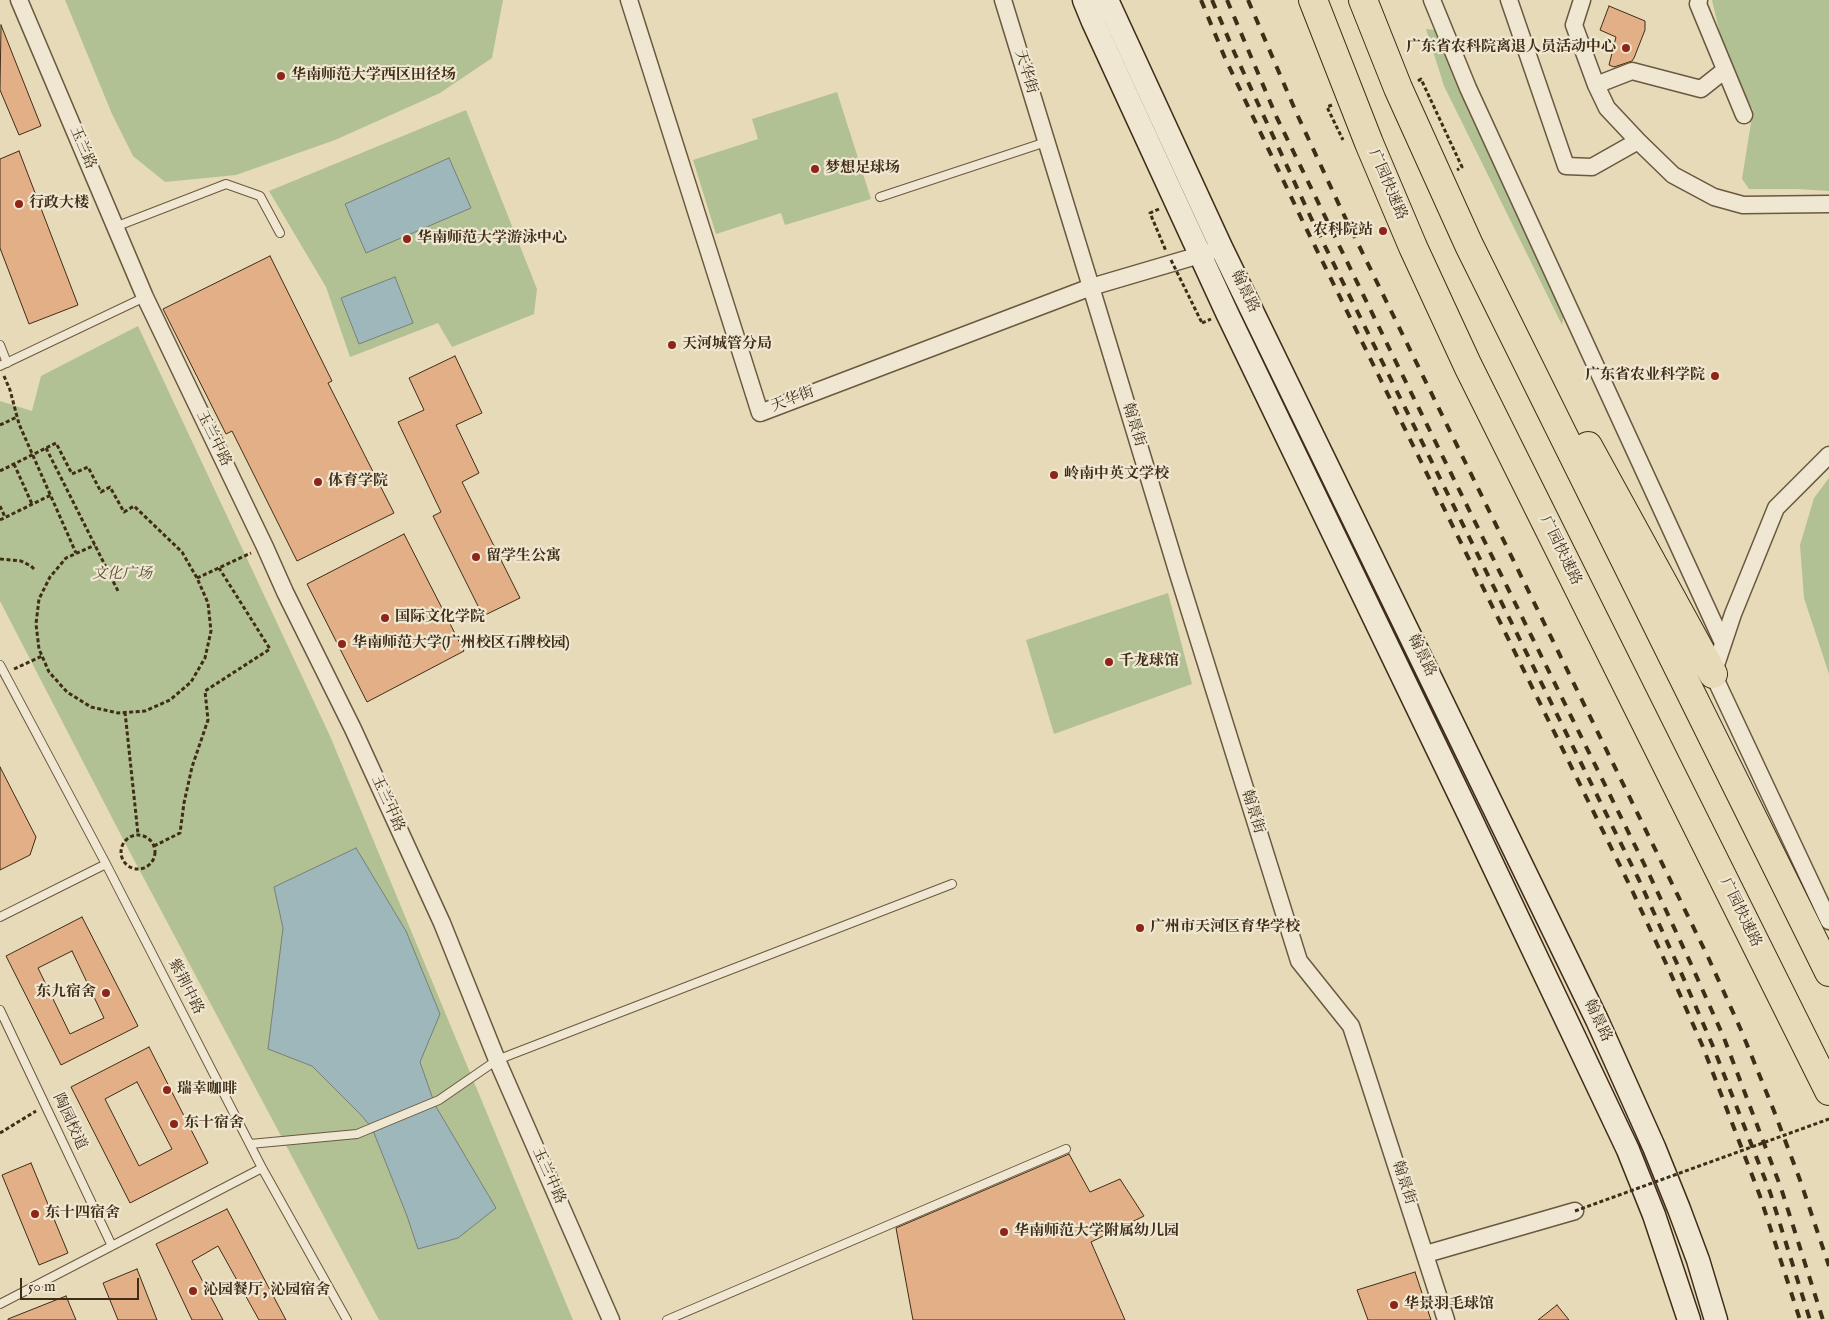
<!DOCTYPE html>
<html>
<head>
<meta charset="utf-8">
<style>
	body { margin:0 }
	#map { position:relative; width:1829px; height:1320px; overflow:hidden; background:#e7dab8; font-family:"IM FELL English",serif }
	canvas { display:block }
	.scale { position:absolute; left:20px; top:1278px; width:119px; height:22px; box-sizing:border-box; border:2px solid #402d17; border-top:0; padding-left:6px; font-size:15px; line-height:18px; white-space:nowrap; color:#402d17; -webkit-text-stroke:4px #efe7d1; paint-order:stroke }
</style>
</head>
<body>
<div id="map">
<canvas width="1829" height="1320"></canvas>
<div class="scale">50 m</div>
</div>
<script>
const g = document.querySelector('canvas').getContext('2d');
g.lineJoin = 'round';
function fillPath(path, color) {
  g.fillStyle = color;
  g.fill(path, 'evenodd');
}
function toPath(rows) {
  const path = new Path2D();
  for (const r of rows) {
    if (r.length === 3) {
      path.moveTo(r[0] + r[2], r[1]);
      path.arc(r[0], r[1], r[2], 0, 2 * Math.PI);
      continue;
    }
    path.moveTo(r[0], r[1]);
    for (let i = 2; i < r.length; i += 2) path.lineTo(r[i], r[i + 1]);
  }
  return path;
}
function stroke(path, color, width, dash) {
  g.strokeStyle = color;
  g.lineWidth = width;
  g.lineCap = dash ? 'butt' : 'round';
  g.setLineDash(dash || []);
  g.stroke(path);
}
function label(font, color, halo, rows, align = 'center') {
  g.font = font + ' "IM FELL English","Noto Serif SC",serif';
  g.lineWidth = 4.5;
  g.setLineDash([]);
  g.textBaseline = 'middle';
  g.strokeStyle = halo;
  g.fillStyle = color;
  for (const [text, x, y, turn = 0] of rows) {
    g.save();
    g.translate(x, y);
    g.rotate((+turn || 0) * Math.PI / 180);
    g.textAlign = isNaN(turn) ? turn : align;
    if (halo) g.strokeText(text, 0, 0);
    g.fillText(text, 0, 0);
    g.restore();
  }
}
fillPath(toPath([
	[65,0,503,0,492,58,440,93,335,140,236,175,165,182,133,156,112,114],
	[1712,0,1829,0,1829,191,1798,189,1749,189,1742,179,1753,110,1728,68],
	[1426,29,1445,31,1567,300,1562,325,1444,86],
	[837,92,871,199,785,225,781,213,716,234,693,160,758,139,752,119],
	[466,110,537,289,534,314,452,347,438,323,350,357,326,287,269,191],
	[138,326,330,736,573,1320,379,1320,124,841,0,601,0,401,32,411,41,376],
	[1829,478,1829,674,1804,598,1800,545,1814,498],
	[1168,593,1192,684,1054,734,1026,640]
]), '#b1c193');
const water = toPath([
	[449,158,471,208,366,253,345,204,449,158],
	[395,277,413,323,359,344,341,298,395,277],
	[356,848,406,931,440,1014,420,1062,435,1105,496,1208,458,1238,418,1249,407,1216,372,1128,360,1114,312,1066,268,1049,283,928,274,887,356,848]
]);
fillPath(water, '#9eb7bb');
stroke(water, '#788079', 1);
const building = toPath([
	[1609,6,1645,21,1645,30,1634,58,1632,61,1614,67,1609,65,1616,37,1600,30,1609,6],
	[1,25,41,126,19,135,0,90,1,25],
	[19,151,78,305,29,324,0,248,0,159,19,151],
	[270,256,332,381,328,383,394,513,297,561,232,431,226,434,163,309,270,256],
	[455,356,482,413,456,425,479,473,462,482,520,598,483,616,433,516,441,512,398,422,424,410,409,378,455,356],
	[404,534,464,651,367,702,307,584,404,534],
	[0,767,36,837,30,855,0,870,0,767],
	[82,917,138,1026,61,1065,6,956,82,917],
	[72,951,104,1018,70,1034,38,968,72,951],
	[149,1047,208,1163,130,1203,71,1087,149,1047],
	[137,1082,172,1149,139,1166,105,1099,137,1082],
	[1069,1154,1090,1192,1120,1179,1144,1216,1091,1242,1125,1320,913,1320,896,1228,1069,1154],
	[31,1163,68,1253,39,1265,2,1175,31,1163],
	[227,1209,286,1320,259,1320,218,1246,192,1261,223,1320,192,1320,156,1244,227,1209],
	[137,1269,157,1320,118,1320,103,1283,137,1269],
	[1415,1272,1431,1320,1368,1320,1357,1290,1415,1272],
	[66,1296,76,1320,8,1320,8,1319,66,1296],
	[1557,1305,1569,1320,1538,1320,1557,1305]
]);
fillPath(building, '#e3af86');
stroke(building, '#402d17', 1);
const lane = toPath([
	[880,197,1046,142],
	[115,227,226,184,260,196,280,233],
	[0,345,7,363],
	[0,366,145,297],
	[0,665,106,864,262,1168,347,1320],
	[0,917,106,864],
	[0,1010,112,1246],
	[250,1144,357,1134,439,1100,497,1060,952,884],
	[0,1304,262,1168],
	[667,1320,1066,1149]
]);
const street = toPath([
	[19,0,145,297,265,547,285,592,353,729,442,923,497,1060,611,1320],
	[629,0,760,413,1091,287,1178,574,1299,961,1351,1026,1446,1320],
	[1003,0,1091,287,1210,252],
	[1432,0,1468,88,1723,643],
	[1509,0,1566,166,1592,167,1638,141],
	[1582,0,1574,25,1596,85,1607,108,1638,141,1673,175,1714,197,1743,205,1829,204],
	[1699,0,1698,4,1744,115],
	[1596,85,1632,71,1701,89,1725,70],
	[1829,455,1776,508,1733,614,1713,674,1829,921],
	[1426,1254,1575,1211]
]);
const secondary = toPath([
	[1084,0,1093,22,1227,313,1470,817,1628,1150,1654,1215,1689,1320],
	[1107,0,1221,247,1597,1020,1654,1147,1679,1209,1698,1260,1716,1320]
]);
const highway = toPath([
	[1313,0,1369,143,1413,247,1468,366,1829,1091],
	[1363,0,1398,88,1469,245,1829,972],
	[1588,446,1713,674]
]);
stroke(lane, '#6a583f', 10);
stroke(street, '#6a583f', 19);
stroke(secondary, '#402d17', 25);
stroke(highway, '#402d17', 30);
stroke(toPath([
	[1418,81,1421,79,1462,167,1457,170],
	[1332,105,1327,107,1343,140],
	[1159,209,1150,213,1166,251],
	[1202,323,1211,319],
	[4,376,10,390,19,424,76,553],
	[0,425,17,417],
	[46,448,118,591],
	[14,464,32,504],
	[0,471,56,443,72,474,88,467,101,492,110,487,124,512,134,506,182,552,197,578,208,603,211,631,205,658,191,682,170,700,145,711,118,713,91,707,67,692,49,672,39,649,36,624,39,599,50,577,66,558,95,545],
	[0,506,5,517],
	[0,520,51,495],
	[0,559,21,561,31,566,35,570],
	[197,578,251,553],
	[14,669,42,656],
	[125,712,138,834],
	[138,852,17],
	[154,846,180,833,184,803,192,767,208,720,205,691,270,649,219,568],
	[0,1133,36,1111]
]), '#402d17', 3, [4, 2.5]);
stroke(lane, '#efe7d1', 8);
stroke(street, '#efe7d1', 16);
stroke(secondary, '#efe7d1', 22);
stroke(highway, '#e7dab8', 28);
stroke(toPath([
	[1201,0,1225,58,1304,224,1630,886,1670,972,1703,1047,1760,1196,1800,1320],
	[1212,0,1235,54,1312,220,1639,880,1679,968,1712,1044,1770,1192,1810,1320],
	[1227,0,1277,118,1393,356,1650,876,1691,964,1724,1038,1781,1188,1823,1320],
	[1248,0,1296,112,1341,209,1708,957,1741,1030,1774,1111,1800,1180,1829,1266]
]), '#402d17', 4, [9, 9]);
stroke(toPath([
	[1171,260,1202,323],
	[1575,1211,1829,1119]
]), '#402d17', 3, [4, 2.5]);
for (const [x, y, r, color] of [
	[1626,48,5,"#8f2418"],
	[281,76,5,"#8f2418"],
	[815,169,5,"#8f2418"],
	[19,204,5,"#8f2418"],
	[1383,231,5,"#8f2418"],
	[407,239,5,"#8f2418"],
	[672,345,5,"#8f2418"],
	[1715,376,5,"#8f2418"],
	[1054,475,5,"#8f2418"],
	[318,482,5,"#8f2418"],
	[476,557,5,"#8f2418"],
	[385,618,5,"#8f2418"],
	[342,644,5,"#8f2418"],
	[1109,662,5,"#8f2418"],
	[1140,928,5,"#8f2418"],
	[106,993,5,"#8f2418"],
	[167,1090,5,"#8f2418"],
	[174,1124,5,"#8f2418"],
	[35,1214,5,"#8f2418"],
	[1004,1232,5,"#8f2418"],
	[193,1291,5,"#8f2418"],
	[1394,1305,5,"#8f2418"]
]) {
  const dot = new Path2D();
  dot.arc(x, y, r, 0, 2 * Math.PI);
  g.fillStyle = color;
  g.fill(dot);
  stroke(dot, '#efe7d1', 2);
}
label('bold 15px', '#402d17', '#efe7d1', [
	["广东省农科院离退人员活动中心",1616,48,"right"],
	["华南师范大学西区田径场",291,76],
	["梦想足球场",825,169],
	["行政大楼",29,204],
	["农科院站",1373,231,"right"],
	["华南师范大学游泳中心",417,239],
	["天河城管分局",682,345],
	["广东省农业科学院",1705,376,"right"],
	["岭南中英文学校",1064,475],
	["体育学院",328,482],
	["留学生公寓",486,557],
	["国际文化学院",395,618],
	["华南师范大学(广州校区石牌校园)",352,644],
	["千龙球馆",1119,662],
	["广州市天河区育华学校",1150,928],
	["东九宿舍",96,993,"right"],
	["瑞幸咖啡",177,1090],
	["东十宿舍",184,1124],
	["东十四宿舍",45,1214],
	["华南师范大学附属幼儿园",1014,1232],
	["沁园餐厅, 沁园宿舍",203,1291],
	["华景羽毛球馆",1404,1305]
], 'left');
label('15px', '#402d17', '#efe7d1', [
	["天华街",1025,72,73],
	["玉兰路",82,148,67],
	["广园快速路",1387,185,67],
	["翰景路",1244,292,64],
	["天华街",793,400,-21],
	["翰景街",1133,425,73],
	["玉兰中路",213,439,64],
	["广园快速路",1560,551,64],
	["翰景路",1421,656,64],
	["玉兰中路",387,804,66],
	["翰景街",1252,812,73],
	["广园快速路",1740,913,64],
	["紫荆中路",185,987,63],
	["翰景路",1597,1021,65],
	["陶园校道",69,1122,65],
	["玉兰中路",548,1176,66],
	["翰景街",1403,1183,72]
]);
label('italic 15px', '#574b30', '#efe7d1', [
	["文化广场",122,575]
]);
</script>
</body>
</html>
